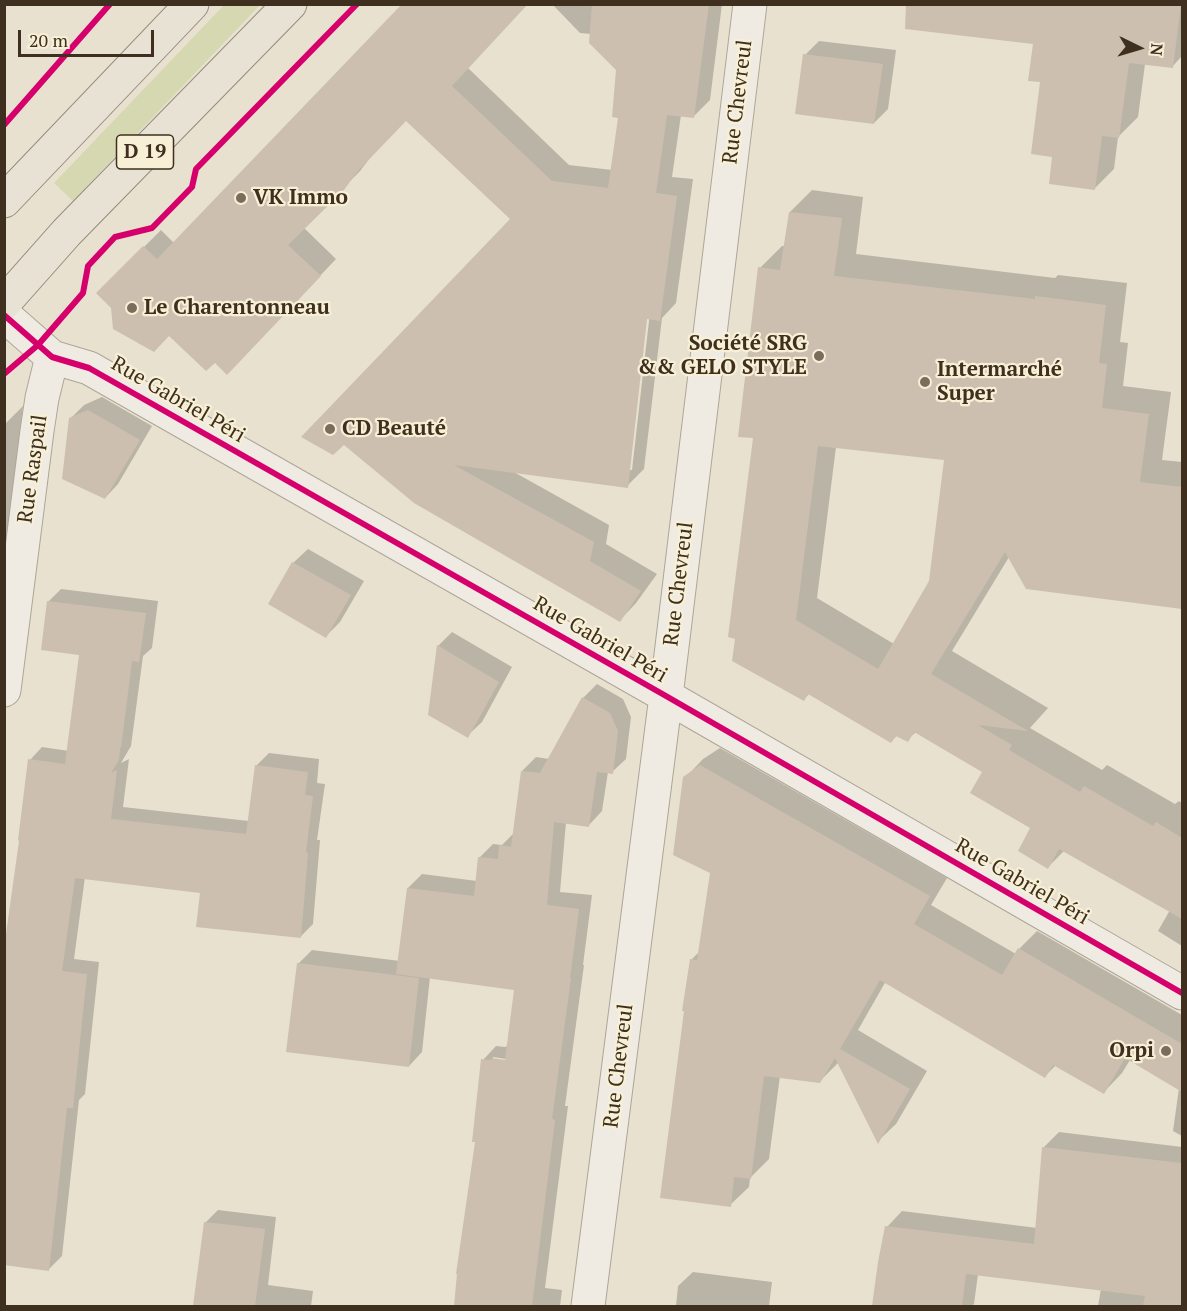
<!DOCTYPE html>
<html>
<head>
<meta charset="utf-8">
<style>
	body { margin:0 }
	#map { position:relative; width:1187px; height:1311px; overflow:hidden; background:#e8e1d0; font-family:"PT Serif",serif }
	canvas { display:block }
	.frame { position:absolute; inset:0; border:6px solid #3e2f1e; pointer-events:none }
	.north { position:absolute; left:1109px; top:18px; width:60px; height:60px; -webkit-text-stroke:4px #f8f0d6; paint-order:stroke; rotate:95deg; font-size:16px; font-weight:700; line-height:24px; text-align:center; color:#3e2f1e }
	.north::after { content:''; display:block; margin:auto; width:21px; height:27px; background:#3e2f1e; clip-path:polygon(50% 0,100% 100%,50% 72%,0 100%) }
	.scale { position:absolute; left:18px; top:30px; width:136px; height:27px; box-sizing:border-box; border:3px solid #3e2f1e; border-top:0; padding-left:8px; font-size:18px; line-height:21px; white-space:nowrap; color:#3e2f1e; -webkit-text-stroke:4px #f8f0d6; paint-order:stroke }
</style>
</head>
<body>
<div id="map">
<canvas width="1187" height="1311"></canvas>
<div class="frame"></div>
<div class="north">N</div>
<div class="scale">20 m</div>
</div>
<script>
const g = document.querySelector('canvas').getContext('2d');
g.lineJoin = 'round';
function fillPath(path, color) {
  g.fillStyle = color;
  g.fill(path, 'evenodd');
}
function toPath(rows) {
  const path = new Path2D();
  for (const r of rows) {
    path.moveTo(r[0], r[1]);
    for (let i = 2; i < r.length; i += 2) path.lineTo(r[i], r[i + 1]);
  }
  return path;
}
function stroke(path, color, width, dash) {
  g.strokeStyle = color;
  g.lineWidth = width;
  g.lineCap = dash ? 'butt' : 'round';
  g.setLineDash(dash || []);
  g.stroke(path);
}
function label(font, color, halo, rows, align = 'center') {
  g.font = font + ' "PT Serif",serif';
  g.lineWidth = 4.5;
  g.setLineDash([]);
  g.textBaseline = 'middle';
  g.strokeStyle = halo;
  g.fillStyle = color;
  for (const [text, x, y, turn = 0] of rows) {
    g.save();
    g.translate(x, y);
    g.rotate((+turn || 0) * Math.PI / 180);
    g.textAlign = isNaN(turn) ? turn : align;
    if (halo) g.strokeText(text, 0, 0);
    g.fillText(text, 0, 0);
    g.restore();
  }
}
fillPath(toPath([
	[224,5,260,5,73,201,54,183]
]), '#d6d8b1');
fillPath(toPath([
	[552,4,722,4,710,100,694,116,681,115,672,177,693,179,676,303,662,318,644,469,627,486,512,471,609,525,606,544,657,574,636,603,620,620,415,501,513,219,407,119,373,154,360,171,304,228,336,259,244,356,215,361,169,334,112,307,98,293,161,230,174,243,468,68,569,165,612,170,619,117,617,69,591,34,580,33],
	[647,312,650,312,632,470,628,470],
	[953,4,1182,4,1182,56,1172,67,1145,64,1138,117,1118,137,1114,169,1095,188,1054,155,1034,43],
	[819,41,896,50,888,109,874,123,805,55],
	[812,190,863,197,856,254,1055,278,1058,275,1127,283,1120,342,1128,343,1123,386,1171,392,1162,460,1182,462,1182,608,1027,588,1009,557,952,651,1048,708,1030,728,1102,770,1107,765,1175,804,1179,801,1182,803,1182,946,1158,931,1170,910,1065,850,1048,867,1032,827,984,771,916,732,907,740,898,735,891,741,810,693,804,699,755,437,760,268,782,246,785,246,790,212],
	[836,447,945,459,930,582,894,644,817,598],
	[102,397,152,426,118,484,105,498,70,419,84,405],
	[23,406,4,561,4,425],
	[308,549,364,581,340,622,326,636,270,604,293,563],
	[61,589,158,601,152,648,143,656,131,746,121,763,129,759,123,807,249,821,256,766,269,753,319,759,317,783,325,784,317,840,320,840,313,924,300,937,202,891,85,877,74,959,99,962,85,1094,79,1100,62,1256,49,1269,30,760,42,747,69,751,81,653,48,602],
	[452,632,512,667,482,722,467,736,438,646],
	[597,684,623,699,631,717,626,759,612,772,608,772,602,811,589,825,566,822,560,892,592,895,583,965,584,965,565,1106,568,1106,545,1288,562,1290,560,1306,455,1306,476,1141,483,1060,496,1046,505,1047,509,1045,516,988,430,977,422,1052,409,1066,298,964,312,950,400,961,408,888,422,874,477,881,479,858,493,844,502,845,515,832,522,771,536,757,549,759,583,698],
	[493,1057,513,1060,512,1063,493,1060],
	[720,748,947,878,931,905,1016,954,1019,949,1037,931,1182,1015,1182,1136,1173,1131,1179,1088,1130,1060,1122,1073,1104,1092,1056,1065,1045,1076,886,981,858,1030,927,1071,896,1124,878,1141,839,1062,820,1081,780,1076,769,1159,750,1178,749,1187,730,1205,691,960,700,951,711,872,685,778,703,759],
	[1059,1132,1182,1147,1182,1306,1098,1306,1101,1289,978,1274,974,1304,972,1306,873,1306,879,1262,887,1227,902,1211,1037,1228,1044,1147],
	[218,1210,276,1217,268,1285,313,1291,311,1306,195,1306,206,1222],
	[693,1272,772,1282,769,1306,676,1306,678,1286]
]), '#0003');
fillPath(toPath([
	[402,4,528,4,452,86,552,181,608,188,618,118,612,117,616,70,589,43,592,4,709,4,694,118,667,115,656,193,677,196,660,321,647,319,628,488,454,465,594,542,590,561,641,591,620,622,414,503,344,445,333,455,301,437,510,219,406,121,357,172,344,190,288,245,321,276,227,375,215,363,206,371,169,336,154,352,113,329,111,308,96,293,143,246,157,259],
	[906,4,1181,4,1173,68,1129,63,1119,138,1102,136,1095,190,1049,184,1052,157,1031,154,1040,82,1028,81,1033,44,905,29],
	[803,54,883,64,874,124,795,114],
	[789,212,842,218,834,276,1035,299,1035,296,1106,305,1099,363,1107,364,1102,408,1149,414,1140,482,1182,487,1182,609,1026,589,1005,552,931,674,1028,731,978,725,1012,745,1009,750,1080,792,1084,786,1153,826,1156,822,1182,838,1182,919,1059,849,1048,869,1018,851,1030,828,970,793,982,772,914,732,908,742,896,736,891,743,808,694,804,701,732,661,735,639,728,637,753,438,738,437,758,267,780,270],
	[818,446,944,460,929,581,878,669,796,620],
	[88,410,140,440,105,499,62,479,69,418],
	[292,562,351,595,326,638,268,604],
	[47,601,146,613,139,662,132,661,121,748,120,748,119,760,111,773,117,770,111,819,246,834,255,765,308,772,305,795,313,796,306,852,308,853,301,938,196,927,200,893,75,878,62,971,87,974,73,1108,67,1108,49,1271,4,1265,4,948,19,841,18,840,28,759,65,764,79,655,41,650],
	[437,645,499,682,468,738,428,715],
	[582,697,610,713,618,731,613,774,597,772,589,827,554,822,547,905,579,909,570,978,571,978,552,1119,555,1120,532,1306,454,1306,457,1274,456,1274,475,1142,472,1142,481,1059,491,1060,492,1058,505,1060,514,990,396,974,407,888,474,896,478,857,498,859,499,845,511,847,521,771,540,773],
	[700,765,930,896,914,924,1002,975,1018,948,1182,1044,1182,1092,1125,1058,1104,1094,1053,1065,1045,1078,880,980,840,1049,910,1089,878,1144,835,1058,820,1083,764,1076,751,1179,734,1177,731,1207,660,1198,684,1011,682,1011,690,959,697,960,710,873,673,855,683,777],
	[297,963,419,978,409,1067,286,1052],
	[1042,1147,1182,1163,1182,1306,1143,1306,1145,1296,966,1274,962,1306,872,1306,878,1262,885,1226,1034,1244],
	[204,1222,265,1229,255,1306,193,1306]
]), '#ccbfb0');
const street = toPath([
	[4,315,52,357,89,368,666,696,1182,993],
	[4,690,37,431,42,398,52,357],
	[588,1306,666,696,750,4]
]);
const primary = toPath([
	[4,201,192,4],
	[4,303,67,232,290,4]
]);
stroke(street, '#ada698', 35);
stroke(primary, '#938b7f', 35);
stroke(street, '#efebe2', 33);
stroke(primary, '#e7e2d3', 33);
stroke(toPath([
	[4,125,110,4],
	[4,315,52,357,89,368,666,696,1182,993],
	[4,374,38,345,83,293,88,266,115,237,152,228,192,187,196,169,357,4]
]), '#d6006c', 6);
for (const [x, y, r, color] of [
	[241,198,6,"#7a6d5c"],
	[132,308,6,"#7a6d5c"],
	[819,356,6,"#7a6d5c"],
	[925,382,6,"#7a6d5c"],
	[330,429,6,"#7a6d5c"],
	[1166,1051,6,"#7a6d5c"]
]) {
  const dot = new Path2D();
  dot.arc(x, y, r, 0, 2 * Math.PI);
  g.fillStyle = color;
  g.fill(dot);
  stroke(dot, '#f8f0d6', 2);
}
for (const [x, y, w] of [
	[145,152,57]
]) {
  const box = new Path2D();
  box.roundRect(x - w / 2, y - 17, w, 34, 4.5);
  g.fillStyle = '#f8f0d6';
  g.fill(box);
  stroke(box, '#3e2f1e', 1.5);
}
label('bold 20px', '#3e2f1e', null, [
	["D 19",145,152]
]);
label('21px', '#3e2f1e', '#f8f0d6', [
	["Rue Chevreul",738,102,-83],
	["Rue Gabriel Péri",178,400,30],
	["Rue Raspail",33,469,-82],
	["Rue Chevreul",679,584,-83],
	["Rue Gabriel Péri",600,640,30],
	["Rue Gabriel Péri",1022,882,30],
	["Rue Chevreul",619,1066,-83]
]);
label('bold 21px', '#3e2f1e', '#f8f0d6', [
	["VK Immo",253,198],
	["Le Charentonneau",144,308],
	["Société SRG",807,344,"right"],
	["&& GELO STYLE",807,368,"right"],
	["Intermarché",937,370],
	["Super",937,394],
	["CD Beauté",342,429],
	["Orpi",1154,1051,"right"]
], 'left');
</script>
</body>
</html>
